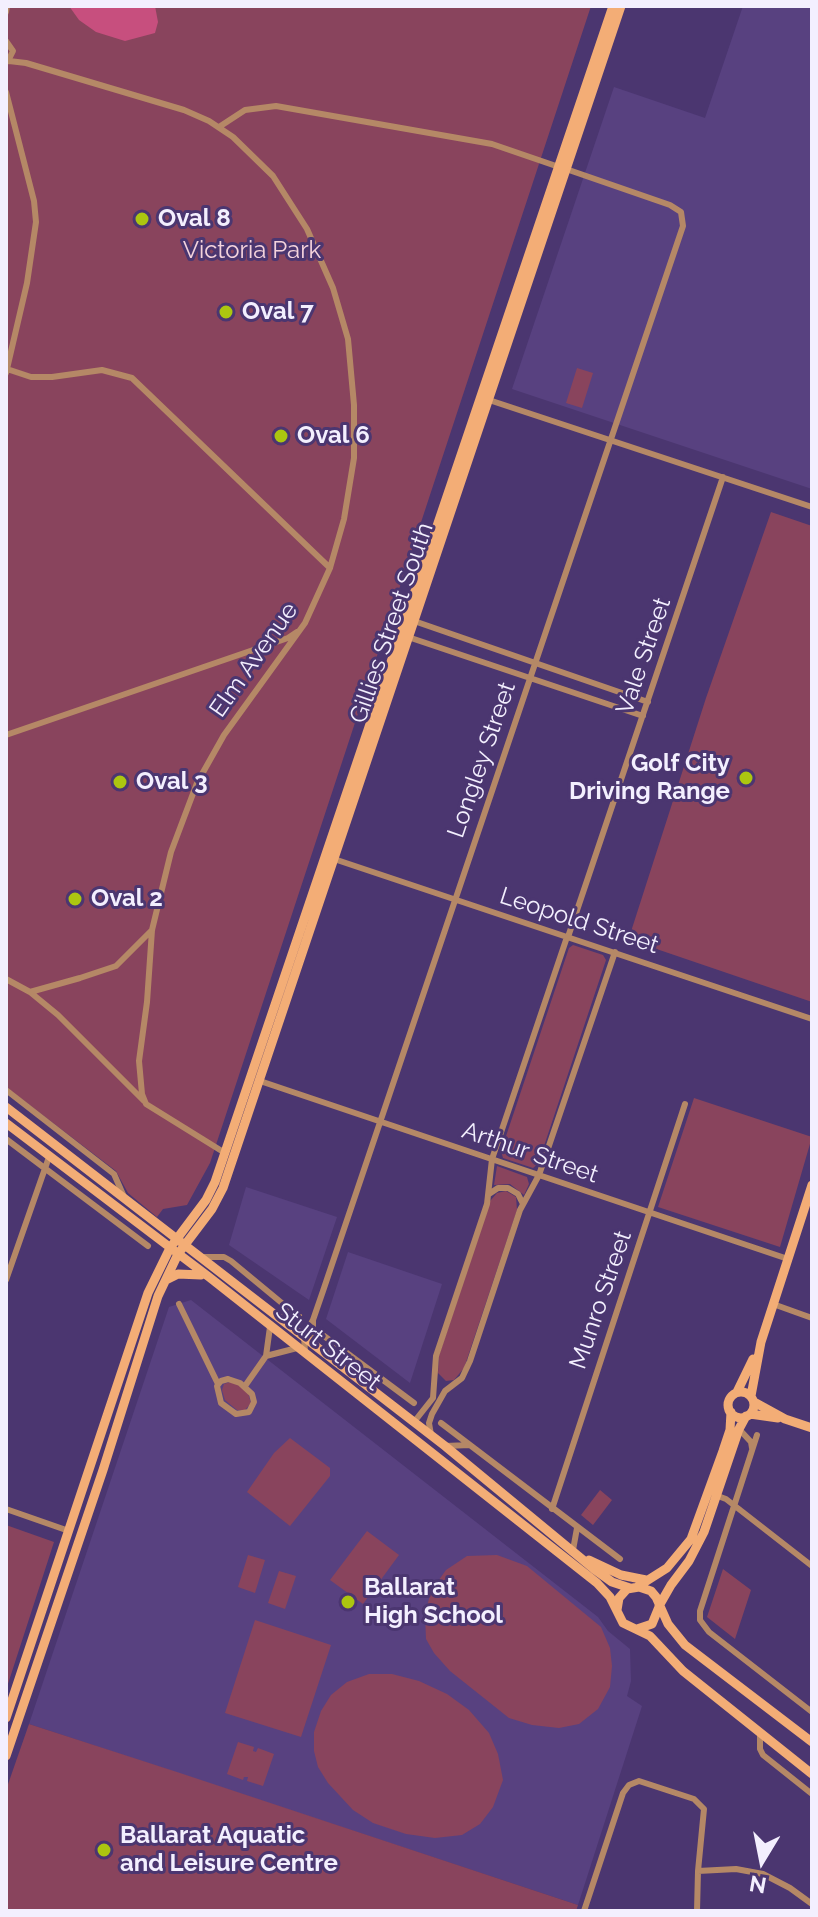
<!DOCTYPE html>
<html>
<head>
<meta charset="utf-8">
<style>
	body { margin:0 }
	#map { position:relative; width:818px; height:1917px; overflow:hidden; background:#4b3670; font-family:Raleway,sans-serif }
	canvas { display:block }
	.frame { position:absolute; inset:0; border:8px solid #f3effe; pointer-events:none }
	.north { position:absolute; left:722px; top:1821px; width:80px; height:80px; -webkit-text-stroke:6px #4b3670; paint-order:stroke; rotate:190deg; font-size:22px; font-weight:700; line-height:32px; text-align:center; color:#f3effe }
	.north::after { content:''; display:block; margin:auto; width:28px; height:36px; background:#f3effe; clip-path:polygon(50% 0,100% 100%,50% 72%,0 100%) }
</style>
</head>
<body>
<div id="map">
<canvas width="818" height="1917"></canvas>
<div class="frame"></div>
<div class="north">N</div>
</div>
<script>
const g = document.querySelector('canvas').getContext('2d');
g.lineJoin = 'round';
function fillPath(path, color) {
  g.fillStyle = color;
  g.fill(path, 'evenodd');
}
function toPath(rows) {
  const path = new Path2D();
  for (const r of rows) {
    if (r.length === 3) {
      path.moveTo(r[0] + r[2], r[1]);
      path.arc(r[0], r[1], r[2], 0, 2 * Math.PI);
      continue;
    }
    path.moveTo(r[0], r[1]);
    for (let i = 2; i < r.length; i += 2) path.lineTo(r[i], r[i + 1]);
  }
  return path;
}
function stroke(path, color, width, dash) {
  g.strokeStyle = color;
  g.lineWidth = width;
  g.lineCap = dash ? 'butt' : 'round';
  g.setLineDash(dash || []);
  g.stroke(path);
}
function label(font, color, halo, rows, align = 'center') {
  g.font = font + ' Raleway,sans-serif';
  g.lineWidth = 6;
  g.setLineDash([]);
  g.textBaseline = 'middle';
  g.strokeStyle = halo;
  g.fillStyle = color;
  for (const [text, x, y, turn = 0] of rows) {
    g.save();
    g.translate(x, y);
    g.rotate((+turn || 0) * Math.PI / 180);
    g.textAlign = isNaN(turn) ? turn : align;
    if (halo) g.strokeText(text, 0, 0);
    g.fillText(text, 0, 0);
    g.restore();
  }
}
fillPath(toPath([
	[743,6,812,6,812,489,512,389,614,87,705,118],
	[246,1187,337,1217,309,1300,229,1245],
	[348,1252,442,1284,410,1383,326,1319],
	[191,1300,598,1617,608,1631,630,1649,631,1681,627,1696,642,1706,578,1905,29,1724,169,1307]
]), '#584180');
fillPath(toPath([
	[6,6,591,6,210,1163,187,1205,163,1209,157,1217,128,1193,116,1171,6,1087],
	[577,368,593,373,582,408,566,403],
	[771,512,812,526,812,1002,636,942,632,945,627,944,706,698],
	[573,945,603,955,606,960,538,1164,533,1168,503,1158,501,1151,569,948],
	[694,1098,812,1137,780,1247,658,1207],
	[497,1166,527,1177,529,1184,524,1195,510,1184,494,1185],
	[506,1191,516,1197,517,1210,464,1368,454,1380,446,1381,438,1373,439,1355,490,1201,497,1193],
	[230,1382,237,1384,248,1393,251,1403,245,1410,237,1410,225,1400,222,1390,224,1384],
	[290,1438,330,1468,330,1476,290,1526,247,1492,274,1453],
	[600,1490,612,1500,593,1525,581,1515],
	[6,1525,54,1542,6,1690],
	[367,1531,399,1555,363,1604,330,1580],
	[248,1555,265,1560,255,1593,238,1587],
	[497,1555,527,1566,601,1627,610,1648,612,1666,610,1687,598,1709,579,1724,559,1728,532,1725,509,1718,450,1671,434,1653,426,1639,425,1614,431,1591,446,1570,467,1556],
	[723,1569,751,1590,735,1639,707,1617],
	[279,1571,296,1576,285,1609,268,1603],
	[255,1620,331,1645,301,1737,225,1713],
	[369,1674,392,1674,419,1681,447,1694,469,1710,489,1733,498,1754,503,1780,493,1807,480,1824,462,1835,435,1838,406,1834,373,1823,353,1810,328,1783,318,1767,314,1751,314,1732,321,1711,331,1695,347,1682],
	[29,1724,177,1772,578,1905,576,1911,6,1911,6,1790],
	[238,1742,254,1747,253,1751,256,1752,258,1748,274,1754,263,1786,247,1781,248,1777,244,1777,243,1780,227,1774]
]), '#89445d');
fillPath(toPath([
	[69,6,155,6,158,22,155,33,125,41,96,32,79,20]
]), '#c74f7e');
stroke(toPath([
	[6,12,7,6],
	[6,41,13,51,8,61],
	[9,61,26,63,184,110,209,121,233,137,273,176,307,229,333,288,348,339,354,405,354,458,344,519,330,568,305,623,224,735,197,783,171,852,152,930,147,1002,139,1061,142,1094,146,1104,225,1153],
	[6,92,34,201,36,222,27,283,6,373],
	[219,127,245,110,276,106,492,144,559,167],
	[7,369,31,377,52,377,102,370,132,378,330,568],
	[489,400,812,507],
	[414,621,648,702],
	[408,637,643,716],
	[6,735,288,638,297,632],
	[334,859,812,1019],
	[568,937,723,477],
	[6,979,30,992,80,978,116,966,152,930],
	[30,992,58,1015,144,1101],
	[260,1081,788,1259],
	[6,1090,114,1174,125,1199],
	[6,1139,148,1246],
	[489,1194,498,1188,508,1188,518,1194,523,1204],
	[201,1257,224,1257,231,1261,283,1304,288,1324],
	[6,1280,49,1157],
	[179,1304,218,1384],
	[773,1304,812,1318],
	[285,1307,299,1316],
	[313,1320,313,1344],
	[320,1333,414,1403],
	[305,1352,304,1336,313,1320,323,1291,683,226,681,212,670,205,566,169],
	[266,1356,297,1348],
	[228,1379,240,1383,252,1394,254,1402,249,1412,236,1414,221,1403,217,1386,221,1381,228,1379],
	[245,1386,266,1356,270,1327],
	[414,1422,433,1398,436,1356,487,1204,492,1159,567,937],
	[441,1423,620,1559],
	[739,1429,751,1442,752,1448],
	[431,1435,429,1423,432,1414,445,1391,462,1378,470,1361,520,1210,539,1175,615,952],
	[757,1435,700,1611,700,1620,709,1632,812,1712],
	[445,1446,470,1445],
	[715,1495,726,1499,812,1566],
	[6,1509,69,1531],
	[552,1509,685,1104],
	[573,1550,577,1528],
	[760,1734,760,1749,763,1755,812,1794],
	[698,1871,736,1869,763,1874,790,1888,812,1904],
	[584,1911,623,1793,629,1785,639,1781,694,1799,704,1809,698,1871,697,1911]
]), '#b58866', 6);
stroke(toPath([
	[6,1107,445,1446,594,1569,612,1582,630,1588],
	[6,1123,209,1277,597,1583,610,1597,623,1623,650,1636,683,1671,812,1774],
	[166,1280,178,1274,201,1275],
	[737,1392,753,1359],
	[741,1405,13],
	[751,1396,761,1342,812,1185],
	[754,1402,785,1419,812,1428],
	[750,1414,778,1418],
	[589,1560,621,1575,646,1580],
	[637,1587,667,1568,691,1539,723,1451,730,1430,731,1412],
	[659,1606,671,1585,689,1561,704,1532,739,1429,746,1416],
	[617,1610,619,1598,627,1589,639,1587,651,1591,656,1597,668,1624,685,1645,812,1742],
	[637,1629,652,1624,659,1607],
	[6,1718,148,1293,170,1248,206,1200,215,1182,613,6],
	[6,1756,103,1470,158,1296,178,1254,212,1209,223,1188,621,6]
]), '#f3ad76', 9);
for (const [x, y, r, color] of [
	[142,219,8,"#acc610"],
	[226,312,8,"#acc610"],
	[281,436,8,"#acc610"],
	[746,778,8,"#acc610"],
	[120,782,8,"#acc610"],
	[75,899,8,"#acc610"],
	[348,1602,8,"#acc610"],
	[104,1850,8,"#acc610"]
]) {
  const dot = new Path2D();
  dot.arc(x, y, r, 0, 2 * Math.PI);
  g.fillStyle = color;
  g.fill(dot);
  stroke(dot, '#4b3670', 3);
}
label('bold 24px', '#f3effe', '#4b3670', [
	["Oval 8",158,219],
	["Oval 7",242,312],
	["Oval 6",297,436],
	["Golf City",730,764,"right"],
	["Driving Range",730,792,"right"],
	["Oval 3",136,782],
	["Oval 2",91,899],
	["Ballarat",364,1588],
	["High School",364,1616],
	["Ballarat Aquatic",120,1836],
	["and Leisure Centre",120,1864]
], 'left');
label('24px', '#f4d3dc', '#4b3670', [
	["Victoria Park",252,251]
]);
label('24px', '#f3effe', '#4b3670', [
	["Gillies Street South",392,623,-71],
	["Vale Street",644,656,-71],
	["Elm Avenue",254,660,-55],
	["Longley Street",482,760,-71],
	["Leopold Street",579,921,18],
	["Arthur Street",530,1153,19],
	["Munro Street",601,1300,-71],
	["Sturt Street",328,1347,38]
]);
</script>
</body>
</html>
